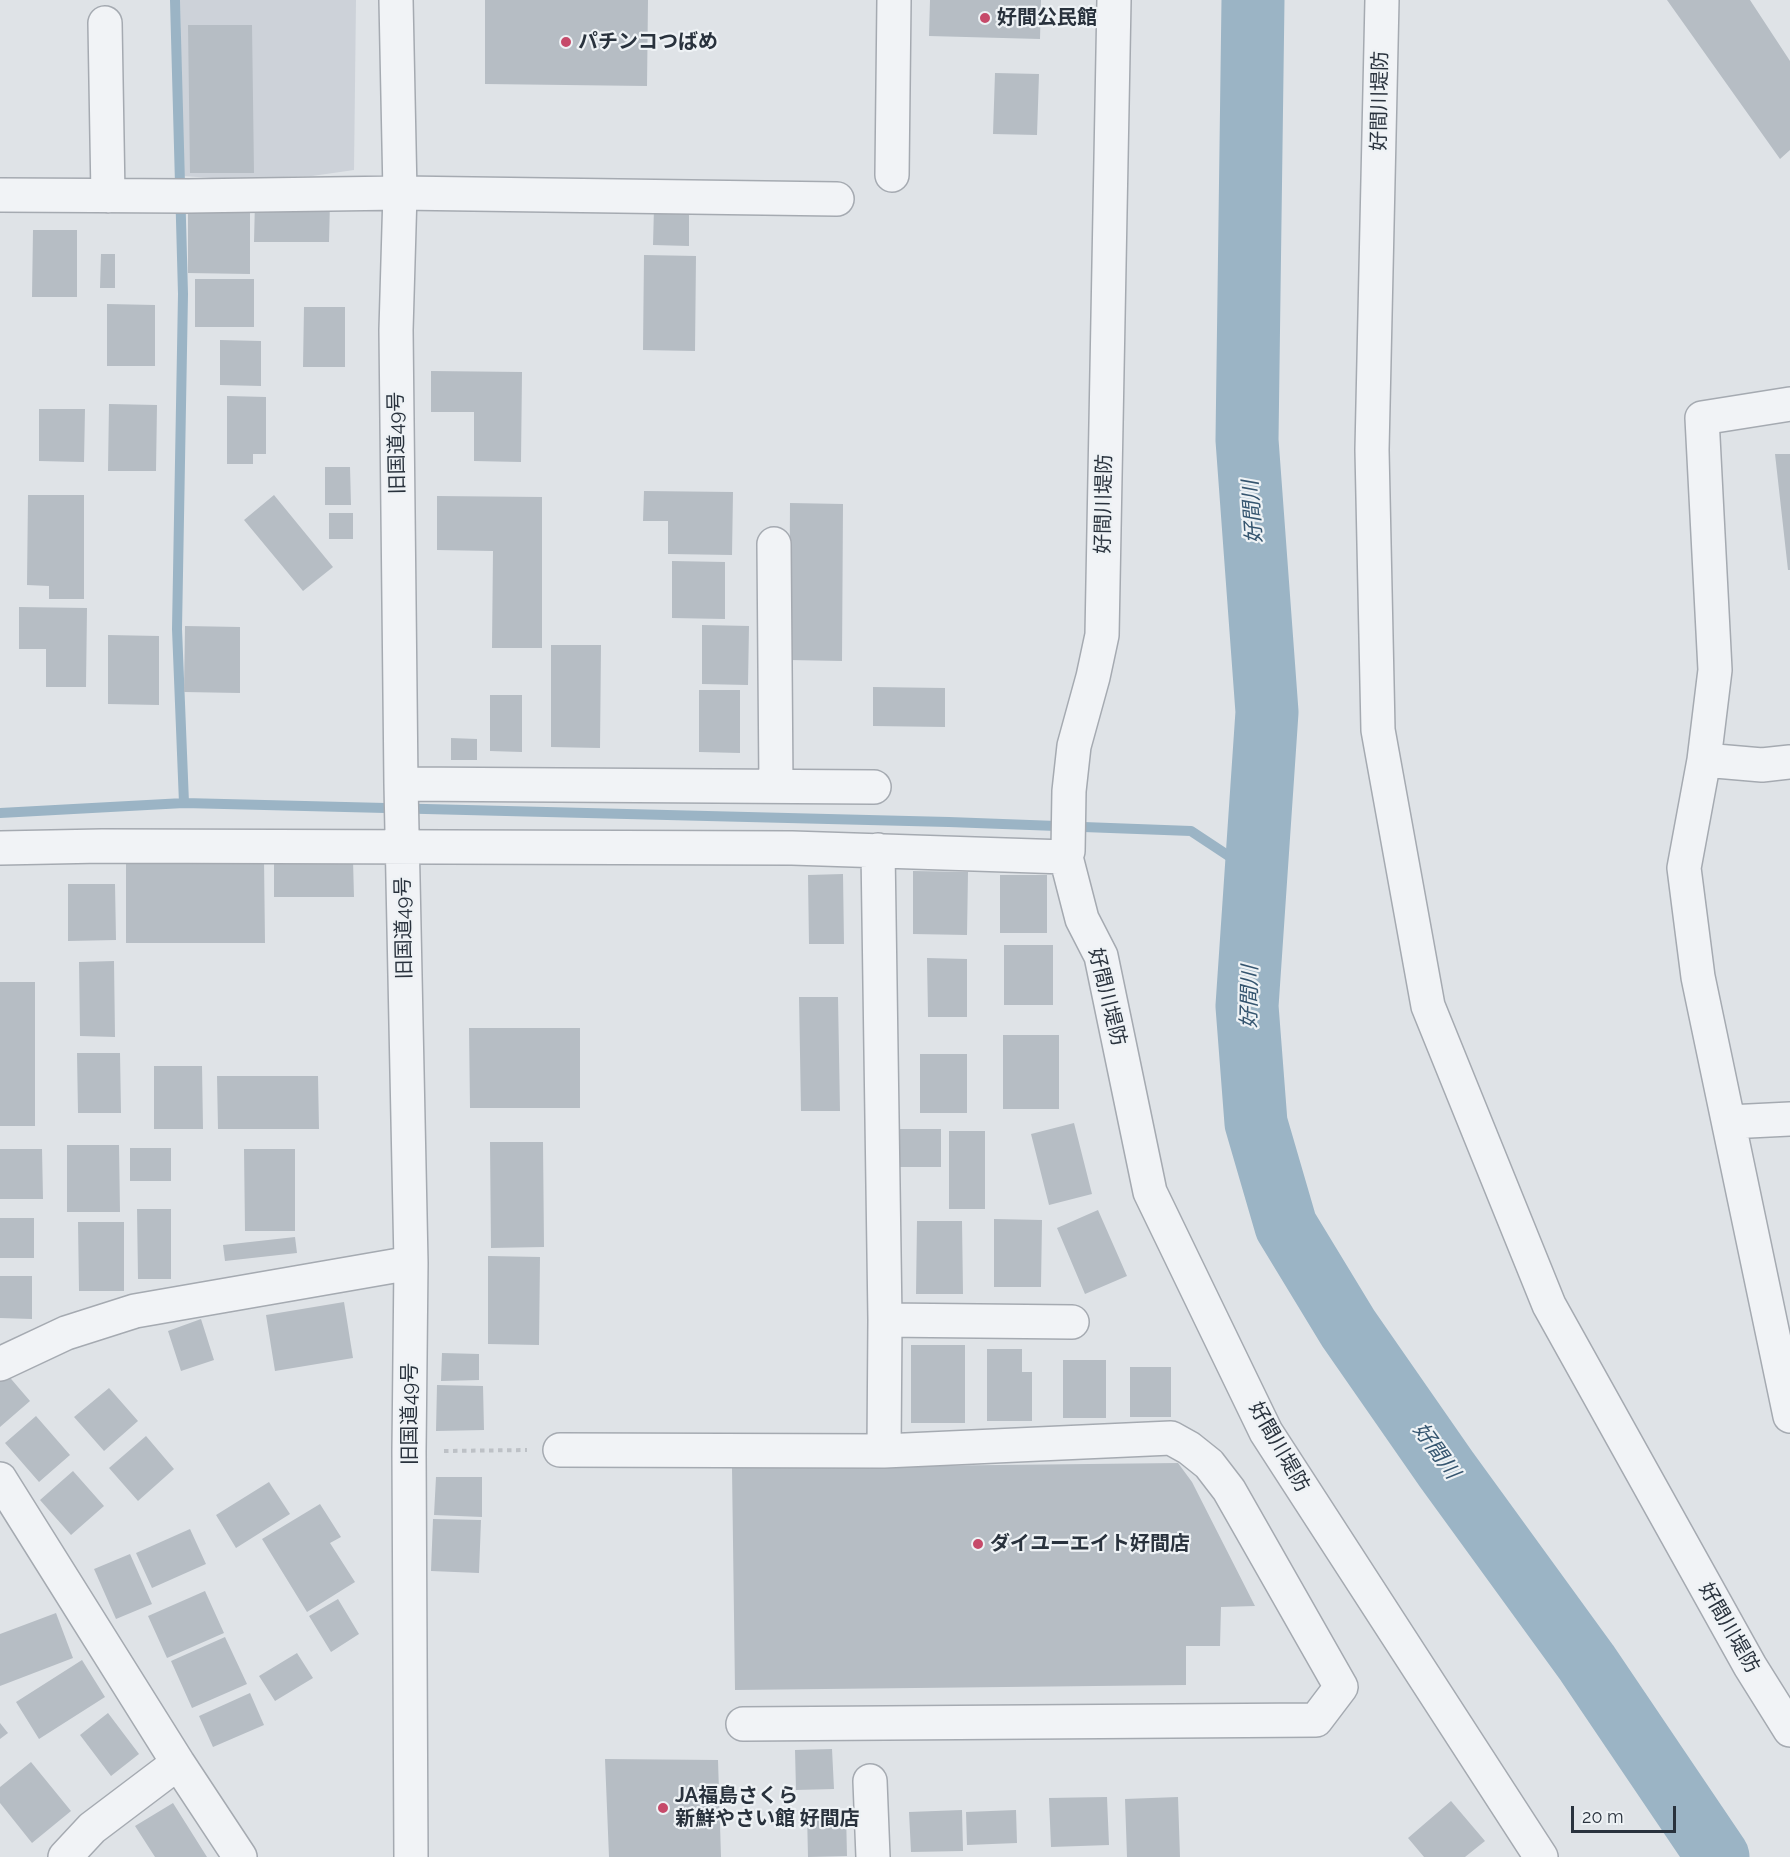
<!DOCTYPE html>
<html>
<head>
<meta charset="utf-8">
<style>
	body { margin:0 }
	#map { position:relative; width:1790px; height:1857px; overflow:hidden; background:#dfe3e7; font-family:Raleway,sans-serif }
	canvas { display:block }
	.scale { position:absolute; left:1571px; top:1806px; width:105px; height:27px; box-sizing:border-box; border:3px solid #29323d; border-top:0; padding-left:8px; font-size:18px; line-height:21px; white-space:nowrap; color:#29323d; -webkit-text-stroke:4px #eef2f5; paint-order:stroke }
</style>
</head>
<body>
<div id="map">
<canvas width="1790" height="1857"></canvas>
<div class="scale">20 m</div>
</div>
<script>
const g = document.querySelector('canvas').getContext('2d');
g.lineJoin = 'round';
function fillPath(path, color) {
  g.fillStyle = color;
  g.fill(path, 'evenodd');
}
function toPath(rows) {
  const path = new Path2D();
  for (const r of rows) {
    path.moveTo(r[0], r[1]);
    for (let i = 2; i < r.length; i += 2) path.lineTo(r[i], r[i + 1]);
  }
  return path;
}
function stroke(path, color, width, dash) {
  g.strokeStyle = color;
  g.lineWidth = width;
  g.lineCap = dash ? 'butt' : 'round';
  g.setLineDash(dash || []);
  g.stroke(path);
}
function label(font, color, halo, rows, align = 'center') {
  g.font = font + ' Raleway,"Noto Sans JP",sans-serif';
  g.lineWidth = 4.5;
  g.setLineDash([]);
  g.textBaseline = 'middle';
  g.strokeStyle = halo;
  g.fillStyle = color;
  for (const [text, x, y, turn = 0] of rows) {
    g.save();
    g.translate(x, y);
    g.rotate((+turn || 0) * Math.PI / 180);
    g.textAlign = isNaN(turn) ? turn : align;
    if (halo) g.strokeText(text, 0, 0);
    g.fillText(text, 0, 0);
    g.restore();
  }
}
fillPath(toPath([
	[180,0,356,0,354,170,312,176,226,179,183,176]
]), '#cdd2d9');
stroke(toPath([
	[175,0,183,294,177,629,184,803],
	[0,813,184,803,949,822,1191,831,1256,874]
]), '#9bb4c5', 10);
stroke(toPath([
	[1253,0,1247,440,1267,712,1247,1006,1256,1123,1286,1226,1348,1328,1446,1469,1587,1663,1718,1857]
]), '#9bb4c5', 63);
fillPath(toPath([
	[485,0,648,0,647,86,485,84],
	[930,0,1041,0,1040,39,929,36],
	[1667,0,1750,0,1790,61,1790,150,1780,159],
	[188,25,252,25,254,173,190,173],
	[995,73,1039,74,1037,135,993,134],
	[255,201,330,202,329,242,254,242],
	[188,204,250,205,250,274,188,273],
	[654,207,689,207,689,246,653,245],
	[33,230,77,230,77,297,32,297],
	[101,254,115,254,115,288,100,288],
	[644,255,696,256,695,351,643,350],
	[195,279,254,279,254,327,195,327],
	[107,304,155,305,155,366,107,366],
	[304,307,345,307,345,367,303,367],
	[220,340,261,341,261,386,220,385],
	[431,371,522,372,521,462,474,461,474,412,431,412],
	[227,396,266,397,266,454,253,454,253,464,227,464],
	[109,404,157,405,156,471,108,471],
	[39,409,85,409,84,462,39,461],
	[1775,454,1790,454,1790,570,1788,570],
	[325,467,350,467,351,505,325,505],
	[644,491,733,492,732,555,668,554,668,521,643,521],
	[28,495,84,495,84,599,49,599,49,586,27,585],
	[274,495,333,567,303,591,244,520],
	[437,496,542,497,542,648,492,648,493,551,437,550],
	[790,503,843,504,842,661,789,660],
	[329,513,353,513,353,539,329,539],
	[672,561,725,562,725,619,672,618],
	[19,607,87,608,86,687,46,687,46,649,19,649],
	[702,625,749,626,748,685,702,684],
	[185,626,240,627,240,693,184,692],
	[108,635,159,636,159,705,108,704],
	[551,645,601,645,600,748,551,747],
	[873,687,945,688,945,727,873,726],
	[699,690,740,690,740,753,699,752],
	[490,695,522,695,522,752,490,751],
	[451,738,477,739,477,760,451,760],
	[126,859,264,859,265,943,126,943],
	[274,860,353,860,354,897,274,897],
	[913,871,968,872,967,935,913,934],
	[843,874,844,944,809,944,808,875],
	[1000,875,1047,875,1047,933,1000,933],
	[68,884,115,884,116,940,68,941],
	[1004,945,1053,945,1053,1005,1004,1005],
	[927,958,967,959,967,1017,928,1017],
	[114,961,115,1037,80,1036,79,962],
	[0,982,35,982,35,1126,0,1126],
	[799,997,838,997,840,1111,801,1111],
	[469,1028,580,1028,580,1108,470,1108],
	[1003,1035,1059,1035,1059,1109,1003,1109],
	[77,1053,120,1053,121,1113,78,1113],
	[920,1054,967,1054,967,1113,920,1113],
	[154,1066,202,1066,203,1129,154,1129],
	[217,1076,318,1076,319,1129,218,1129],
	[1074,1123,1092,1194,1049,1205,1031,1134],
	[889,1129,941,1129,941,1167,889,1167],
	[949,1131,985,1131,985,1209,949,1209],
	[490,1142,543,1142,544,1247,491,1248],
	[67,1145,119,1145,120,1212,67,1212],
	[130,1148,171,1148,171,1181,130,1181],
	[0,1149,42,1149,43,1199,0,1199],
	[244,1149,295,1149,295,1231,245,1231],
	[137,1209,171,1209,171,1279,138,1279],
	[1098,1210,1127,1276,1085,1294,1057,1228],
	[0,1218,34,1218,34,1258,0,1258],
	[994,1219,1042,1220,1041,1287,994,1287],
	[917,1221,962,1221,963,1294,916,1294],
	[78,1222,124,1222,124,1291,79,1291],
	[295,1237,297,1253,225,1261,223,1245],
	[488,1256,540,1257,539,1345,488,1344],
	[0,1276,32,1276,32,1319,0,1318],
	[344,1302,353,1358,275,1371,266,1315],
	[201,1319,214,1360,181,1371,168,1331],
	[911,1345,965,1345,965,1423,911,1423],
	[987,1349,1022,1349,1022,1372,1032,1372,1032,1421,987,1421],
	[442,1353,479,1354,479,1380,441,1381],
	[1063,1360,1106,1360,1106,1418,1063,1418],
	[0,1366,30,1401,0,1427],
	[1130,1367,1171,1367,1171,1417,1130,1417],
	[437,1385,483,1386,484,1430,436,1431],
	[109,1388,138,1421,104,1451,74,1417],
	[36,1416,70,1455,39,1482,5,1443],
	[146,1436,174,1469,138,1501,109,1468],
	[1178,1463,1192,1482,1255,1606,1221,1607,1220,1646,1186,1646,1186,1685,735,1690,732,1468],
	[73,1471,104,1506,71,1535,40,1500],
	[436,1477,482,1477,482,1517,434,1515],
	[269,1482,290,1514,236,1548,216,1515],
	[320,1504,341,1537,330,1543,355,1582,307,1612,262,1539],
	[433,1519,481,1520,479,1573,431,1571],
	[190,1529,206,1564,152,1588,136,1553],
	[130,1554,152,1604,116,1619,94,1569],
	[205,1591,224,1633,167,1658,148,1616],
	[338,1599,359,1634,331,1652,309,1616],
	[56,1613,73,1658,0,1686,0,1634],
	[225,1637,247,1684,192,1708,171,1661],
	[297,1653,313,1678,275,1701,259,1676],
	[82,1660,105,1697,39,1739,16,1702],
	[250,1693,264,1725,213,1747,199,1716],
	[108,1713,139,1754,111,1776,80,1735],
	[0,1723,8,1733,0,1739],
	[832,1749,834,1789,796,1790,795,1750],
	[605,1759,718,1760,721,1857,609,1857],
	[31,1762,71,1811,32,1843,0,1803,0,1787],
	[1107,1797,1109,1845,1051,1847,1049,1798],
	[1178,1797,1180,1857,1127,1857,1125,1799],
	[1451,1801,1485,1841,1465,1857,1424,1857,1408,1838],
	[173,1803,207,1857,155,1857,135,1826],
	[962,1810,963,1851,911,1852,909,1812],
	[1016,1810,1017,1843,967,1845,966,1812],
	[846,1812,847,1856,808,1857,807,1813]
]), '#b6bdc4');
const minor = toPath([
	[396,0,400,193,396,330,401,784,411,1263,409,1451,411,1857],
	[1114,0,1102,635,1093,677,1074,746,1069,791,1068,851,1066,857,1082,919,1101,956,1150,1192,1266,1432,1541,1857],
	[1382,0,1372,450,1378,730,1428,1006,1549,1305,1750,1666,1790,1730],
	[105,23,108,196],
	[892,175,894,0],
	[0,195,188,196,400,193,837,199],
	[1790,404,1702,418,1715,670,1704,760,1684,868,1698,977,1790,1416],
	[774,544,776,786],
	[1704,760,1762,765,1790,762],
	[401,784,874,787],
	[0,848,102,846,792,848,1066,857],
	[878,850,885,1320,884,1451],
	[1729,1122,1790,1119],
	[885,1320,1072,1322],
	[0,1364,66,1333,135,1311,411,1263],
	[560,1450,884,1451,1171,1438,1189,1448,1209,1464,1229,1490,1341,1687,1316,1720,743,1724],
	[0,1479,178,1763,240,1857],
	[870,1781,873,1857],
	[65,1857,92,1828,178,1763]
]);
stroke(minor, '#a5aab1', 36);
stroke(toPath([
	[444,1451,527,1450]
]), '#bdc1c6', 4, [4.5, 4.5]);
stroke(minor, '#f1f3f6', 33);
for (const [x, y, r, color] of [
	[985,18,6,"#c64a6a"],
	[566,42,6,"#c64a6a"],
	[978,1544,6,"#c64a6a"],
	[663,1808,6,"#c64a6a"]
]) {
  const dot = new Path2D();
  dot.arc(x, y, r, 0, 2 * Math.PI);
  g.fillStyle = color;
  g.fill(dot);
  stroke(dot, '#eef2f5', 2);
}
label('bold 20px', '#29323d', '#eef2f5', [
	["好間公民館",997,18],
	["パチンコつばめ",578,42],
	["ダイユーエイト好間店",990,1544],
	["JA福島さくら",675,1796],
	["新鮮やさい館 好間店",675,1819]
], 'left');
label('20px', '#29323d', '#eef2f5', [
	["好間川堤防",1380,101,-89],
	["旧国道49号",397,443,-91],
	["好間川堤防",1104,504,-89],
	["旧国道49号",404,928,-91],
	["好間川堤防",1107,997,76],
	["旧国道49号",410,1414,-90],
	["好間川堤防",1279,1447,60],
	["好間川堤防",1729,1628,60]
]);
label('italic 21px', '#35556f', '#eef2f5', [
	["好間川",1253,512,-94],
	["好間川",1250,997,-89],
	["好間川",1436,1451,54]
]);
</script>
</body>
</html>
